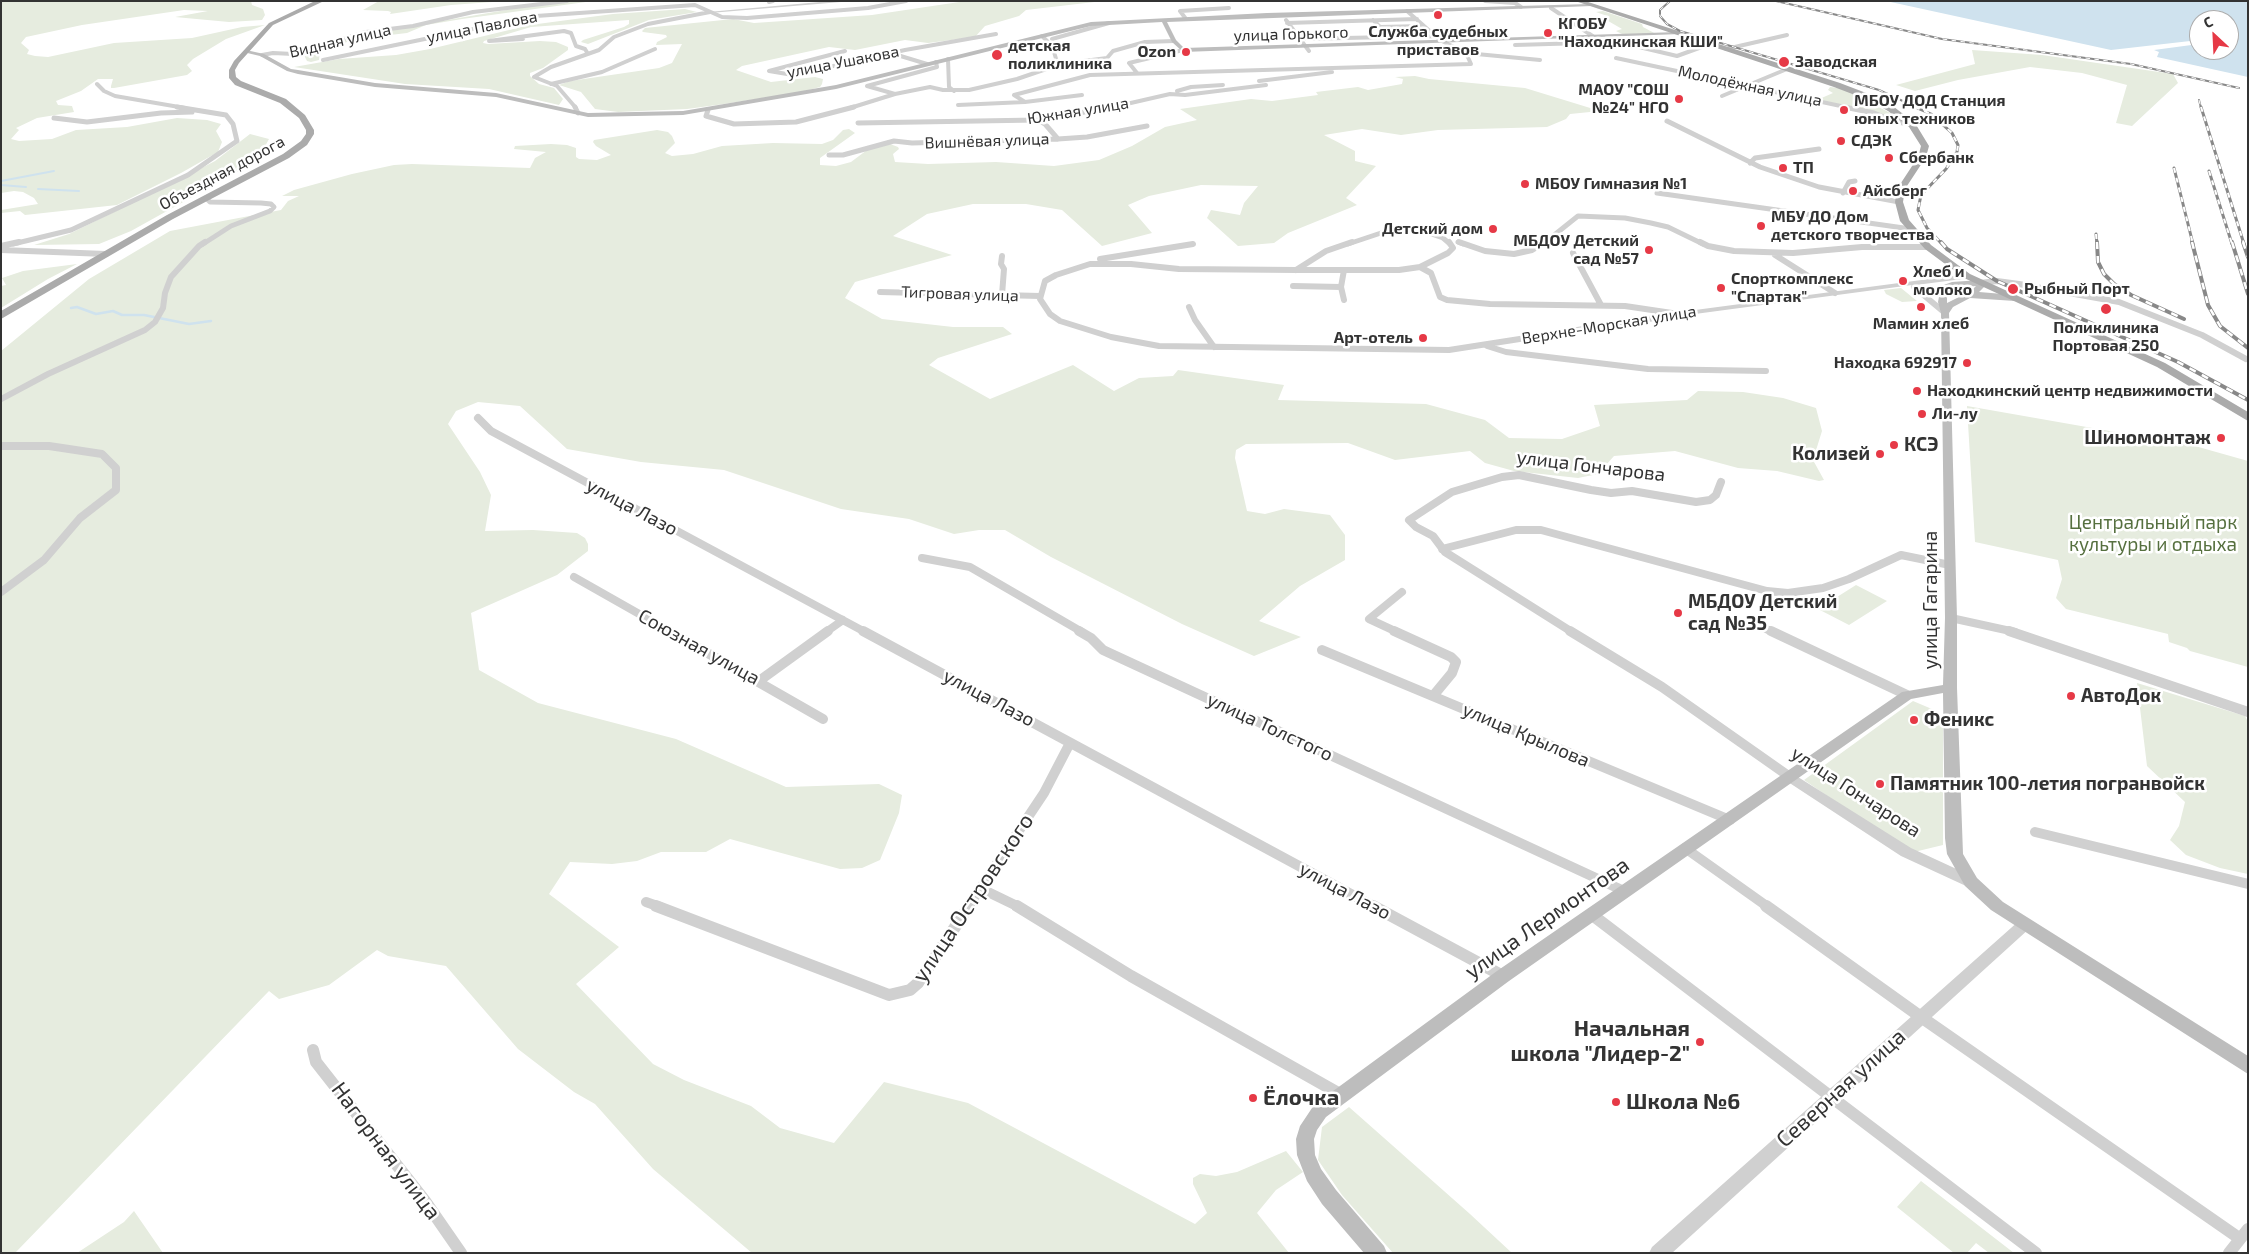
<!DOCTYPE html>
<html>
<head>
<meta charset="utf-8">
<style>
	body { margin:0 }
	#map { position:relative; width:2249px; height:1254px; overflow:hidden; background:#fff; font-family:"Exo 2",sans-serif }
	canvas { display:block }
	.frame { position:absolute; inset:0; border:2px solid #333; pointer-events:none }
	.north { position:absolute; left:2189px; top:10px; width:50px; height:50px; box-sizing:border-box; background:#fff; border:1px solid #adadad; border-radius:50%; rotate:335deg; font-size:14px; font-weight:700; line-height:20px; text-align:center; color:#333 }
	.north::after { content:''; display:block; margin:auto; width:18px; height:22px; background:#e63946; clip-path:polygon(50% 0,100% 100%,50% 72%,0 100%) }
</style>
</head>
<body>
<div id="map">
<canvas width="2249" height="1254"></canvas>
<div class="frame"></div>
<div class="north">С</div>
</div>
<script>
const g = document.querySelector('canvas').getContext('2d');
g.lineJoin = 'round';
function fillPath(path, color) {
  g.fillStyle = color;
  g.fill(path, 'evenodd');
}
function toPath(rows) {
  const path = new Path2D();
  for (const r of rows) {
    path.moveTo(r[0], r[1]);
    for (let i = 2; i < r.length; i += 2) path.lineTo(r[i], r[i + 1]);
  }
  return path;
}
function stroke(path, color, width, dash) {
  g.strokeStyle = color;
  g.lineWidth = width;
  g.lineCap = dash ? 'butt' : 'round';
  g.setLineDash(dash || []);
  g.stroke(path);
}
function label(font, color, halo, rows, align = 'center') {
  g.font = font + ' "Exo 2",sans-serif';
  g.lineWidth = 5;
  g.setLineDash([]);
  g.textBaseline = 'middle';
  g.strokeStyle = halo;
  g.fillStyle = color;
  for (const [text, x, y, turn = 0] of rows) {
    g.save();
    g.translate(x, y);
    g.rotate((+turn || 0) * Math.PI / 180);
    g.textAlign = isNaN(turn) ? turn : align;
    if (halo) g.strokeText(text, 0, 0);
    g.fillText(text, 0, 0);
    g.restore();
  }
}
fillPath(toPath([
	[1,1,251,1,252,5,263,9,265,15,262,20,229,22,175,17,208,11,184,10,82,25,26,37,21,43,29,50,27,54,35,56,48,57,114,43,192,38,242,27,265,25,226,39,193,59,187,65,192,71,187,75,114,88,111,88,111,86,113,79,98,79,81,91,56,101,58,105,72,106,74,112,37,118,16,128,19,130,11,139,19,141,52,139,76,130,127,127,177,118,207,120,221,124,216,131,222,142,218,152,181,173,117,205,25,215,20,211,1,213,1,210,38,204,34,198,23,192,14,191,1,193],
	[379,1,506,1,451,5,390,14,391,12,388,11,363,10],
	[559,1,593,1,462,19,426,25,407,33,356,39,344,43,331,44,320,51,319,60,311,62,307,61,302,51,359,35],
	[966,1,1103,1,1026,10,1019,16,985,26,975,37,928,43,905,40,855,50,829,47,742,66,736,70,771,82,815,77,823,79,822,84,820,87,801,92,724,104,687,109,618,112,595,109,581,92,559,85,570,81,659,68,672,63,682,44,656,45,657,42,667,37,666,35,643,32,642,31,645,28,733,19,754,23,872,15],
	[685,9,697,12,649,20,588,44,581,42,583,40,624,27,629,24,629,20,531,27,484,41,483,43,488,44,540,41,556,42,568,47,568,50,543,68,530,73,530,76,539,84,554,88,563,99,559,105,489,89,405,84,294,67,339,59,396,55,430,49,530,25,613,14],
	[1603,11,1642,24,1643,27,1656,34,1624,35,1616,31,1622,29,1603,18,1610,17,1596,12],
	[1972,50,2042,55,2173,74,2178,83,2132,126,2116,123,2127,85,2082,73,2030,67,1958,80,1915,91,1896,85,1975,64],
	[1415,76,1429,79,1525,88,1600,111,1570,114,1566,119,1547,127,1438,130,1401,135,1362,129,1324,135,1355,151,1355,161,1376,166,1346,198,1357,205,1288,233,1274,243,1238,246,1207,218,1211,210,1240,215,1244,203,1258,186,1201,185,1149,196,1128,205,1152,233,1102,246,1062,210,1026,204,973,204,927,214,893,236,952,255,855,282,845,298,882,319,953,327,1003,327,1012,334,938,358,929,365,990,399,1073,365,1114,391,1139,378,1173,376,1178,370,1284,385,1278,400,1426,404,1485,420,1509,438,1562,439,1600,426,1594,405,1687,400,1698,391,1743,392,1783,398,1816,408,1822,431,1813,460,1824,480,1819,481,1777,471,1738,468,1675,451,1614,456,1598,474,1578,478,1514,471,1485,463,1470,451,1395,460,1348,443,1246,444,1236,450,1235,458,1247,511,1265,514,1284,509,1330,515,1345,535,1345,560,1300,586,1259,621,1301,637,1254,656,1182,624,1051,557,1005,530,979,530,954,534,909,519,841,509,724,470,641,462,567,449,520,406,478,402,456,411,448,424,480,472,491,495,485,531,533,530,577,533,585,538,588,544,588,551,557,575,471,613,479,670,538,703,676,739,786,787,879,784,902,795,899,813,880,860,862,868,840,869,730,839,706,852,661,852,637,861,612,864,570,862,549,894,619,947,576,984,653,1064,684,1080,751,1106,780,1128,834,1143,884,1082,968,1103,1195,1224,1207,1213,1193,1184,1193,1178,1200,1174,1216,1176,1237,1172,1286,1151,1303,1172,1276,1190,1257,1213,1289,1253,752,1253,653,1169,595,1104,574,1092,518,1049,446,966,388,956,377,950,329,985,279,999,269,991,15,1253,1,1253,1,351,89,279,170,231,281,210,288,201,299,196,282,196,294,190,352,174,394,165,412,164,530,168,535,158,546,152,514,149,515,146,551,144,567,145,576,148,576,157,579,159,597,160,611,155,596,146,593,142,594,140,657,130,668,132,672,136,675,143,665,153,672,156,693,154,722,146,773,143,822,144,833,140,843,130,849,129,855,133,820,158,820,165,836,166,851,162,867,150,890,144,898,147,899,149,893,154,895,162,928,164,996,162,1054,166,1099,160,1132,146,1165,127,1197,120,1180,109,1251,99,1272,101,1318,95,1316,92,1358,87,1368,90,1402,84,1403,79,1395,77],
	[1830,87,1839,88,1854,94,1894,115,1882,116,1817,100,1833,93,1828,90],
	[250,134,269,139,257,161,131,231,99,244,34,245,69,234,167,186,215,161],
	[77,264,48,279,1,308,1,286,6,285,2,278,23,271],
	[1901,288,1917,301,1902,302,1886,294,1884,290],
	[1967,406,2195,446,2248,461,2248,667,2190,651,2187,648,2169,642,2168,634,2066,609,2056,598,2062,579,2058,560,1975,542],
	[1856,585,1887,601,1849,625,1818,609],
	[2137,683,2245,716,2248,722,2248,874,2220,868,2186,855,2170,840,2179,826,2185,802,2147,766],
	[1913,701,1939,712,1943,721,1943,845,1914,852,1848,810,1804,780],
	[1349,1107,1470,1214,1512,1253,1393,1253,1342,1195,1318,1160,1322,1127],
	[1921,1181,2014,1253,1989,1253,1976,1243,1967,1253,1954,1253,1897,1207],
	[134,1211,163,1253,77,1253,124,1222]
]), '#e6ecdf');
fillPath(toPath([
	[1886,1,2248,1,2248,77,2157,57,2159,52,2154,50,2199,44,2199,50,2229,50,2229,41,2239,40,2229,37,2229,20,2199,20,2199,40,2111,50]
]), '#cfe2ee');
stroke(toPath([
	[1,181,54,171],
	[1,185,26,187],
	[38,189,79,191]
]), '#cfe2ee', 2);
stroke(toPath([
	[71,308,77,307,96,314,113,311,122,315,144,315,189,324,211,321]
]), '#cfe2ee', 2.5);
stroke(toPath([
	[1485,1,1515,3,1521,7],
	[769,2,773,1],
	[1551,8,1594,37],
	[1186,19,1180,11,1229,8],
	[1286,20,1309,51],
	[1373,20,1380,27,1424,26],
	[1287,23,1417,19],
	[523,39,489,41,564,31,571,33,576,46,585,49,588,54],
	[1052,39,1109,23],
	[1300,39,1435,36],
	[1026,44,1025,49,1050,48,1049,43,1042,36],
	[1515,45,1618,42,1677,56,1710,44],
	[1053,49,1058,65],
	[1726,49,1787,35],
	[845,51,769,71,793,75,905,50,996,34],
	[1466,53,1540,60],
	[894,54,927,64],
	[262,55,273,53,293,54,366,32,413,26,473,12,567,1],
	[1616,58,1850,108],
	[948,59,949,87,954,91],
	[323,60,536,16,695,5,722,17,747,18,868,8,906,1],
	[1137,73,1129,63,1183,50],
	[1259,81,1332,72],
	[97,84,104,91,115,96,185,108],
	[551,84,602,72,655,49],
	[1177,91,1191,87,1223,85],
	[895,94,867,86,937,67,936,62],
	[1722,96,1787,69],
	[1025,102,1014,95,1090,75,1471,64,1466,53,1440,40,1407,11],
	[958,105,1025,102,1082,95],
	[576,108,557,86,534,77,551,67,599,50,614,37,648,24,710,12],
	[850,108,895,94,930,87,943,90,969,90,1017,79,1061,64,1107,58,1113,51,1145,42,1174,41],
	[1109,108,1170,94,1185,95,1266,85]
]), '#d0d0d0', 4);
stroke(toPath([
	[575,107,578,113],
	[1844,107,1874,113,1896,122,1911,124],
	[708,110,706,116,734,124,796,122,854,107],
	[54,118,87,122,161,113,192,112],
	[1038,120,1045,124,1058,139],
	[1667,121,1760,167,1819,187,1899,202],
	[858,123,1037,120,1114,107],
	[829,155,843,155,894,141,912,143,1058,139,1087,137,1147,126],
	[1750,163,1755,158,1819,149],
	[1657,193,1911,229],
	[1843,193,1849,182,1855,181],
	[1458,242,1463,244],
	[13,244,71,230,188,175,237,141,233,124,226,115,177,107],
	[203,244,231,226,270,211,274,207,271,204,261,203,210,202,206,198],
	[1348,244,1396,228,1411,227,1443,238,1450,244],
	[1543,244,1578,216,1625,218,1651,223,1668,227,1703,244]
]), '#d0d0d0', 5);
stroke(toPath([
	[1459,242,1485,251,1514,254,1532,250,1545,242],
	[1700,242,1708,246,1734,251,1793,253,1862,247,1928,247],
	[1,246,19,242],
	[1,250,106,254],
	[1573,253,1601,305],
	[1775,255,1835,293],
	[1002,256,1001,264,1004,269,1002,295],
	[1100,259,1193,244],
	[1420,267,1431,273,1440,297,1447,300,1490,304,1625,306,1672,313],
	[1296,270,1399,270,1420,267,1448,253,1453,248,1449,242],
	[1296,270,1179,269,1131,264,1090,264,1056,275,1045,281,1040,299,1050,314,1060,321,1111,337,1159,346,1449,350,1680,314],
	[1296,270,1326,251,1352,242],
	[1344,270,1341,287,1344,300],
	[1980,283,1997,281,2019,284,2119,302,2202,335,2246,359],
	[1293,286,1341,287],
	[1914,287,1945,313],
	[880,292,1040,296],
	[1189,307,1195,320,1214,347],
	[1487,346,1506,352,1648,369,1766,371],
	[1,399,48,374,145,330,155,322,163,308,165,293,171,277,199,246,205,242]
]), '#d0d0d0', 6);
stroke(toPath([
	[478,418,491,431,865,632],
	[1,446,49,446,102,454,116,468,116,490,80,518,44,560,1,592],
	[1442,549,1516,530,1541,530,1767,591,1788,593,1823,588,1849,579,1901,555,1950,565],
	[922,558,970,567,1082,632],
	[574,577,671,632],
	[1951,618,2015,632],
	[1766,629,1773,632],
	[826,632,843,620],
	[1397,632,1369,619,1402,592],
	[1572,632,1445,552,1433,536,1416,527,1409,520,1452,492,1502,477,1519,475,1591,490,1611,493,1632,491,1696,502,1710,500,1716,495,1721,482]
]), '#d0d0d0', 8);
stroke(toPath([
	[669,631,823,719],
	[863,631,1375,907],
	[1079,631,1091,638,1103,650,1624,891],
	[1394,631,1451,657,1456,662,1452,673,1433,696],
	[1570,631,1662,687,1790,777],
	[1771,631,1907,695],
	[2009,631,2248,712],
	[1322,650,1730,820],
	[759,681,828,631],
	[2035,832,2248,884],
	[1685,848,1768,907],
	[988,892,1019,907],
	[646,902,660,907],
	[968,907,1044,793,1070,743]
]), '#d0d0d0', 10);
stroke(toPath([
	[656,906,889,995,910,990,918,983,969,906],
	[1017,906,1131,976,1340,1094],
	[1373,906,1503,976],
	[1766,906,1921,1017,2239,1238],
	[1591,914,2036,1253],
	[313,1050,316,1062,425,1201,461,1253],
	[2229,1253,2248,1229]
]), '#d0d0d0', 12);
fillPath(toPath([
	[831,1,853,1,710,13,708,12,831,1],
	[1967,274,1971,276,1970,278,1916,285,1957,292,1958,294,1954,296,1912,289,1912,285,1680,316,1676,314,1680,312,1967,274],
	[1790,772,1911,848,1976,878,1978,882,1976,886,1971,887,1966,886,1901,856,1785,780,1784,777,1785,774,1790,772],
	[2025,918,2030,920,2032,924,2030,928,1672,1253,1649,1253,1652,1247,2020,920,2025,918]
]), '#d0d0d0');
fillPath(toPath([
	[1590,4,1592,6,1167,22,1176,40,1184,48,1678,32,1681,34,1183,52,1172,42,1162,22,1091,26,836,89,683,115,588,117,496,97,375,87,298,74,287,71,260,56,243,52,246,50,264,54,291,69,298,70,375,83,496,93,588,113,683,111,836,85,1091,22,1267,13,1590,4],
	[1980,280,1984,283,1984,287,1979,292,2015,295,2019,298,2015,301,1970,298,1953,307,1949,313,1957,618,1957,688,1963,854,1977,878,2003,902,2248,1056,2248,1074,1991,910,1965,886,1947,854,1945,838,1943,693,1911,699,1509,981,1326,1117,1317,1130,1314,1139,1315,1155,1321,1169,1336,1190,1384,1246,1387,1253,1364,1253,1322,1204,1307,1181,1297,1155,1296,1139,1300,1126,1314,1105,1497,971,1902,692,1943,685,1945,618,1941,313,1938,302,1941,286,1952,282,1980,280],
	[1976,286,1972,290,1966,287,1976,286],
	[1953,288,1956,288,1964,292,1952,291,1950,289,1953,288],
	[1947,295,1950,296,1959,297,1947,303,1947,295]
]), '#bdbdbd');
fillPath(toPath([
	[315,1,324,1,273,25,239,63,235,70,236,77,241,81,286,99,305,115,314,130,314,134,307,145,289,158,173,219,1,319,1,311,167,215,283,154,301,141,306,134,306,130,299,118,280,103,235,85,229,78,229,70,234,61,269,23,315,1],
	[1575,1,1585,1,1840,83,1874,96,1894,107,1915,123,1929,146,1926,157,1905,189,1903,202,1909,220,1931,245,1970,274,2165,363,2248,412,2248,421,2157,367,1964,278,1925,249,1900,221,1895,202,1897,189,1918,157,1921,146,1909,127,1888,111,1868,100,1834,87,1575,1]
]), '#ababab');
const railFar2 = toPath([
	[1670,1,1660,10,1660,16,1667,24,1680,31,1879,90,1918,108],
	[1776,1,1942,39,2131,64,2239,88],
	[2199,100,2201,108]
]);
const railFar1 = toPath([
	[1915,107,1931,114,1952,133,1958,145,1957,152,1946,169,1921,195,1918,210,1927,228,1942,244],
	[2201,107,2244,244],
	[2174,168,2193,244],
	[2209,171,2232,244],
	[2096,234,2097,244]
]);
const rail = toPath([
	[1941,242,1947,249,1997,281,2178,362,2248,400],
	[2097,242,2098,262,2104,274,2114,284,2131,295,2184,319],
	[2192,242,2208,305,2220,326,2248,348],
	[2232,242,2248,294],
	[2243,242,2248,257]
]);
stroke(railFar2, '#888', 2);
stroke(railFar1, '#888', 3);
stroke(rail, '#888', 4);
stroke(railFar2, '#fff', 1, [4.5]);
stroke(railFar1, '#fff', 2, [5]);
stroke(rail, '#fff', 2.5, [7]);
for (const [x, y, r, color] of [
	[1438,15,5,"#e63946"],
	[1548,33,5,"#e63946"],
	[1186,52,5,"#e63946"],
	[997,55,6,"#e63946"],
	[1784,62,6,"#e63946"],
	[1679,99,5,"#e63946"],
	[1844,110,5,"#e63946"],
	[1841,141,5,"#e63946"],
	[1889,158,5,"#e63946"],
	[1783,168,5,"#e63946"],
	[1525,184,5,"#e63946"],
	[1853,191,5,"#e63946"],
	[1761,226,5,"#e63946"],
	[1493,229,5,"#e63946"],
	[1649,250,5,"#e63946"],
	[1903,281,5,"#e63946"],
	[1721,288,5,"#e63946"],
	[2013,289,6,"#e63946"],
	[1921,307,5,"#e63946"],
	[2106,309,6,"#e63946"],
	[1423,338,5,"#e63946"],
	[1967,363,5,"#e63946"],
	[1917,391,5,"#e63946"],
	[1922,414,5,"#e63946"],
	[2221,438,5,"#e63946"],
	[1894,445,5,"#e63946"],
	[1880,454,5,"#e63946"],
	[1678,613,5,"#e63946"],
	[2071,696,5,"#e63946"],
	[1914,720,5,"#e63946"],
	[1880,784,5,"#e63946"],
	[1700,1042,5,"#e63946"],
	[1253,1098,5,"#e63946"],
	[1616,1102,5,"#e63946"]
]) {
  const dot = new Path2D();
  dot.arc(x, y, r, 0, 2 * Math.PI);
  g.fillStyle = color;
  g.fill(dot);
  stroke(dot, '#fff', 2);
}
label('bold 16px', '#333', '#fff', [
	["КГОБУ",1558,24],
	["\"Находкинская КШИ\"",1558,42],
	["Служба судебных",1438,32,"center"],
	["приставов",1438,50,"center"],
	["детская",1008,46],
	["поликлиника",1008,64],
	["Ozon",1176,52,"right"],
	["Заводская",1795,62],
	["МАОУ \"СОШ",1669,90,"right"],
	["№24\" НГО",1669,108,"right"],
	["МБОУ ДОД Станция",1854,101],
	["юных техников",1854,119],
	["СДЭК",1851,141],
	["Сбербанк",1899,158],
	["ТП",1793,168],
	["МБОУ Гимназия №1",1535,184],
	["Айсберг",1863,191],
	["МБУ ДО Дом",1771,217],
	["детского творчества",1771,235],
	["Детский дом",1483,229,"right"],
	["МБДОУ Детский",1639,241,"right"],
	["сад №57",1639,259,"right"],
	["Хлеб и",1913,272],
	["молоко",1913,290],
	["Спорткомплекс",1731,279],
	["\"Спартак\"",1731,297],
	["Рыбный Порт",2024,289],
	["Мамин хлеб",1921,324,"center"],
	["Поликлиника",2106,328,"center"],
	["Портовая 250",2106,346,"center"],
	["Арт-отель",1413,338,"right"],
	["Находка 692917",1957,363,"right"],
	["Находкинский центр недвижимости",1927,391],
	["Ли-лу",1932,414]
], 'left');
label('16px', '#333', '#fff', [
	["улица Павлова",482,27,-11],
	["улица Горького",1291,34,-2],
	["Видная улица",340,41,-13],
	["улица Ушакова",843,62,-11],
	["Молодёжная улица",1750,86,12],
	["Южная улица",1078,111,-9],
	["Вишнёвая улица",987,141,-2],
	["Объездная дорога",222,173,-28],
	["Тигровая улица",960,294,2],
	["Верхне-Морская улица",1609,325,-9]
]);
label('bold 19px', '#333', '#fff', [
	["Шиномонтаж",2211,438,"right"],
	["КСЭ",1904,445],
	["Колизей",1870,454,"right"],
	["МБДОУ Детский",1688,602],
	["сад №35",1688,624],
	["АвтоДок",2081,696],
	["Феникс",1924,720],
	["Памятник 100-летия погранвойск",1890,784]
], 'left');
label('19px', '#333', '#fff', [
	["улица Гончарова",1591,466,7],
	["улица Лазо",632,507,28],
	["улица Гагарина",1931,600,-90],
	["Союзная улица",699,647,29],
	["улица Лазо",989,698,28],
	["улица Толстого",1270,727,25],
	["улица Крылова",1526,735,23],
	["улица Гончарова",1856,792,33],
	["улица Лазо",1345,891,28]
]);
label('19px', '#56703f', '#fff', [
	["Центральный парк",2153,523],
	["культуры и отдыха",2153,545]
]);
label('22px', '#333', '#fff', [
	["улица Островского",973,898,-56],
	["улица Лермонтова",1547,918,-35],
	["Северная улица",1841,1088,-42],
	["Нагорная улица",386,1151,53]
]);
label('bold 22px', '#333', '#fff', [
	["Начальная",1690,1029,"right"],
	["школа \"Лидер-2\"",1690,1054,"right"],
	["Ёлочка",1263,1098],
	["Школа №6",1626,1102]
], 'left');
</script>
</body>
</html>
